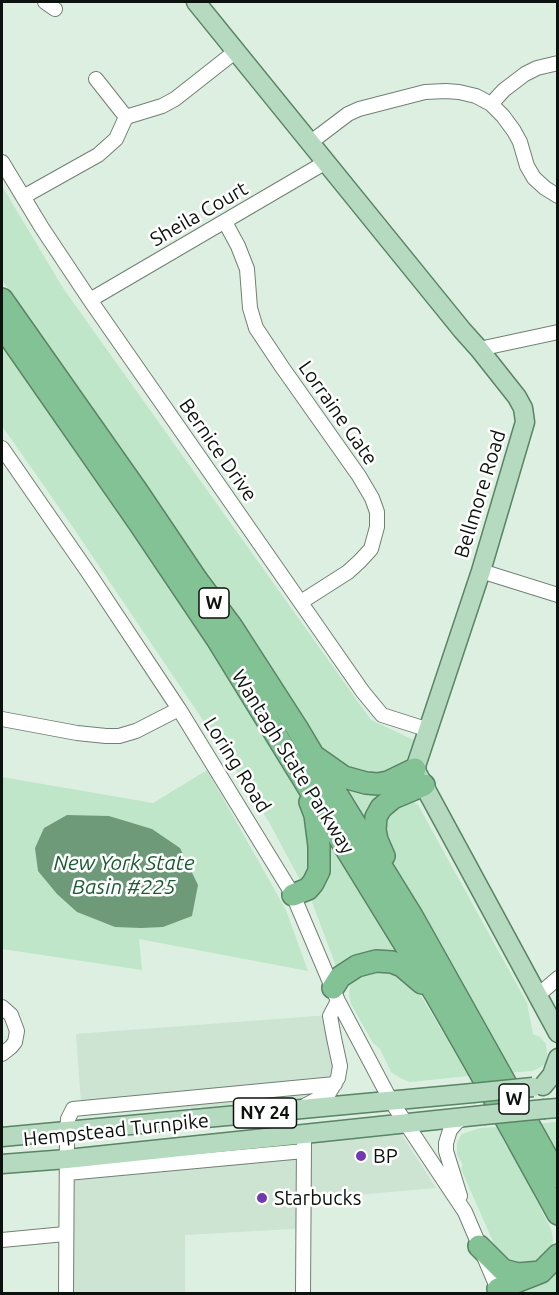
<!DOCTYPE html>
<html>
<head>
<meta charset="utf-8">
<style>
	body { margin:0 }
	#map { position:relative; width:559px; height:1295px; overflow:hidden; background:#ddefe1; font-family:Ubuntu,sans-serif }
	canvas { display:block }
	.frame { position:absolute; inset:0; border:3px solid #0c120d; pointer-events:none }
</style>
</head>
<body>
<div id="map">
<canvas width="559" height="1295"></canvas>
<div class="frame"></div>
</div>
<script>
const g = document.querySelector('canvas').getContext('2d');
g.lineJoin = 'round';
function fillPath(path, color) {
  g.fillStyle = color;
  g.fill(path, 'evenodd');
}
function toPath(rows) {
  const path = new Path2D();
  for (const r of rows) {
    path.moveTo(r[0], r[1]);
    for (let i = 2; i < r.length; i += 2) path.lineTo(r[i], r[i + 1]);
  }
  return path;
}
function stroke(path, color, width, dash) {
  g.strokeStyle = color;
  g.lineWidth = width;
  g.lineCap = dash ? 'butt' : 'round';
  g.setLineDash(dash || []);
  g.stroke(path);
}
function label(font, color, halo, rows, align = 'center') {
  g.font = font + ' Ubuntu,sans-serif';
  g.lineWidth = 5;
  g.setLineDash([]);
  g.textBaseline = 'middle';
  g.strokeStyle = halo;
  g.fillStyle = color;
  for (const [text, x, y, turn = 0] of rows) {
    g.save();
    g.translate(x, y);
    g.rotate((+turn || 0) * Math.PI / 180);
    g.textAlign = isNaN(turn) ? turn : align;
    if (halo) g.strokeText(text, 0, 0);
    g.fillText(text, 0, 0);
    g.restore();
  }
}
fillPath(toPath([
	[330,1015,336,1097,82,1116,76,1034],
	[400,1132,436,1188,308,1199,309,1228,185,1235,185,1293,72,1294,73,1166]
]), '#cce4d1');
fillPath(toPath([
	[2,186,63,288,371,720,416,741,407,761,398,771,376,778,352,775,327,759,181,537,2,280],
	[2,343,189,615,299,790,311,829,314,873,305,882,300,880,269,822,209,729,70,523,2,426],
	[207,770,286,910,308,971,139,939,142,970,2,949,2,777,153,803],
	[336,778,390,789,369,826],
	[406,800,413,801,418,805,527,1003,533,1034,540,1037,546,1044,547,1054,546,1064,533,1071,505,1073,382,848,383,819],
	[329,835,413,970,339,968,336,966,312,902,312,897,325,838],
	[369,968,403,972,418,991,469,1076,410,1082,400,1078,391,1072,380,1049,373,1043,351,1004,349,996,350,984,356,977],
	[557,1122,557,1156,535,1124],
	[497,1127,507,1148,514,1147,534,1196,551,1229,553,1239,552,1250,536,1268,502,1262,461,1169,463,1165,457,1155,457,1143,462,1134,480,1128],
	[557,1269,557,1293,514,1293]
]), '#bfe6c8');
fillPath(toPath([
	[67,815,109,816,152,829,180,848,198,885,192,916,163,927,141,928,115,927,77,912,57,894,38,871,35,848,44,828]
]), '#6f9a7a');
const minor = toPath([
	[45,2,55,9],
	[96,79,126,117],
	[491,104,504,90,525,74,537,68,558,63],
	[311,142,348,114,359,109,425,92,446,91,459,92,476,96,491,104,503,116,514,131,520,142,527,166,534,178,545,188,558,196],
	[2,162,42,228,90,300,363,692,382,715,429,730],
	[23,197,98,155,116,139,126,117,162,106,175,99,236,51],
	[225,222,238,246,247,269,250,308,256,328,282,367,359,476,372,498,377,512,377,527,371,549,360,561,348,572,301,602],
	[90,300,326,162],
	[479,349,558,332],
	[2,448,90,575,179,709,293,895,338,1001,391,1101,465,1212,500,1294],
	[481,571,558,595],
	[2,719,77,733,106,736,119,736,136,731,179,709],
	[537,996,558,978],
	[2,1007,11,1015,17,1031,15,1042,11,1047,2,1054],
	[306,1105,329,1093,338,1078,340,1066,334,1038,330,1016,338,1001],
	[67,1173,304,1151],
	[460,1196,446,1151,446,1143,450,1130,457,1122,465,1117],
	[2,1240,65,1234],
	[66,1294,67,1131,68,1119,73,1109,335,1084],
	[303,1294,304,1142]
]);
const major = toPath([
	[196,2,462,330,479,349,517,397,523,408,525,422,481,571,415,769,558,1033],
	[543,1086,552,1075,558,1058],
	[545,1109,558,1108],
	[2,1137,473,1093],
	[2,1164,67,1159,484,1115]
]);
const highway = toPath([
	[2,299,137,491,197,580,232,627,297,728,328,780,412,916,558,1177],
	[2,326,139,523,217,639,436,995,476,1065,558,1214],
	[317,758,344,777,366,783,378,784,388,782,415,769],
	[384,856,377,840,375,830,376,817,381,808,393,798,424,785],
	[293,895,308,889,313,883,319,871,319,846,315,815,310,802],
	[333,988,340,977,357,966,376,961,392,962,402,966,422,983],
	[479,1246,503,1270,518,1274,541,1272],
	[498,1289,541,1272,558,1255]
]);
stroke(minor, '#718074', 16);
stroke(major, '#598465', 21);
stroke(highway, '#598465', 24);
stroke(minor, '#fff', 14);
stroke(major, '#b5dabf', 18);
stroke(highway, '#83c294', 21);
const majorBridge = toPath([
	[473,1093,533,1087],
	[484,1115,545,1109]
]);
stroke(majorBridge, '#598465', 21, []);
stroke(majorBridge, '#b5dabf', 18);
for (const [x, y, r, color] of [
	[361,1156,6,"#7239b0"],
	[262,1198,6,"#7239b0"]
]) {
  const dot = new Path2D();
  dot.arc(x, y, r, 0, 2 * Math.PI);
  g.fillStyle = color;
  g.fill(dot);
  stroke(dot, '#fff', 2);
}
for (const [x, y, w] of [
	[214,603,30],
	[514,1099,30],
	[265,1113,63]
]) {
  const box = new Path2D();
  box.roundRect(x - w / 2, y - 15, w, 30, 4.5);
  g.fillStyle = '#fff';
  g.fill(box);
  stroke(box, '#0c120d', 1.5);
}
label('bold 18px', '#0c120d', null, [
	["W",214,603],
	["W",514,1099],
	["NY 24",265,1113]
]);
label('20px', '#0c120d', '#fff', [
	["Sheila Court",199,214,-30],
	["Lorraine Gate",338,413,55],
	["Bernice Drive",218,450,55],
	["Bellmore Road",480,494,-73],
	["Wantagh State Parkway",293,762,58],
	["Loring Road",237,765,58],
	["Hempstead Turnpike",116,1130,-6]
]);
label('20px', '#0c120d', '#fff', [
	["BP",373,1156],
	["Starbucks",274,1198]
], 'left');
label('italic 21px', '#185d32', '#fff', [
	["New York State",124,863],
	["Basin #225",124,887]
]);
</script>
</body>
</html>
